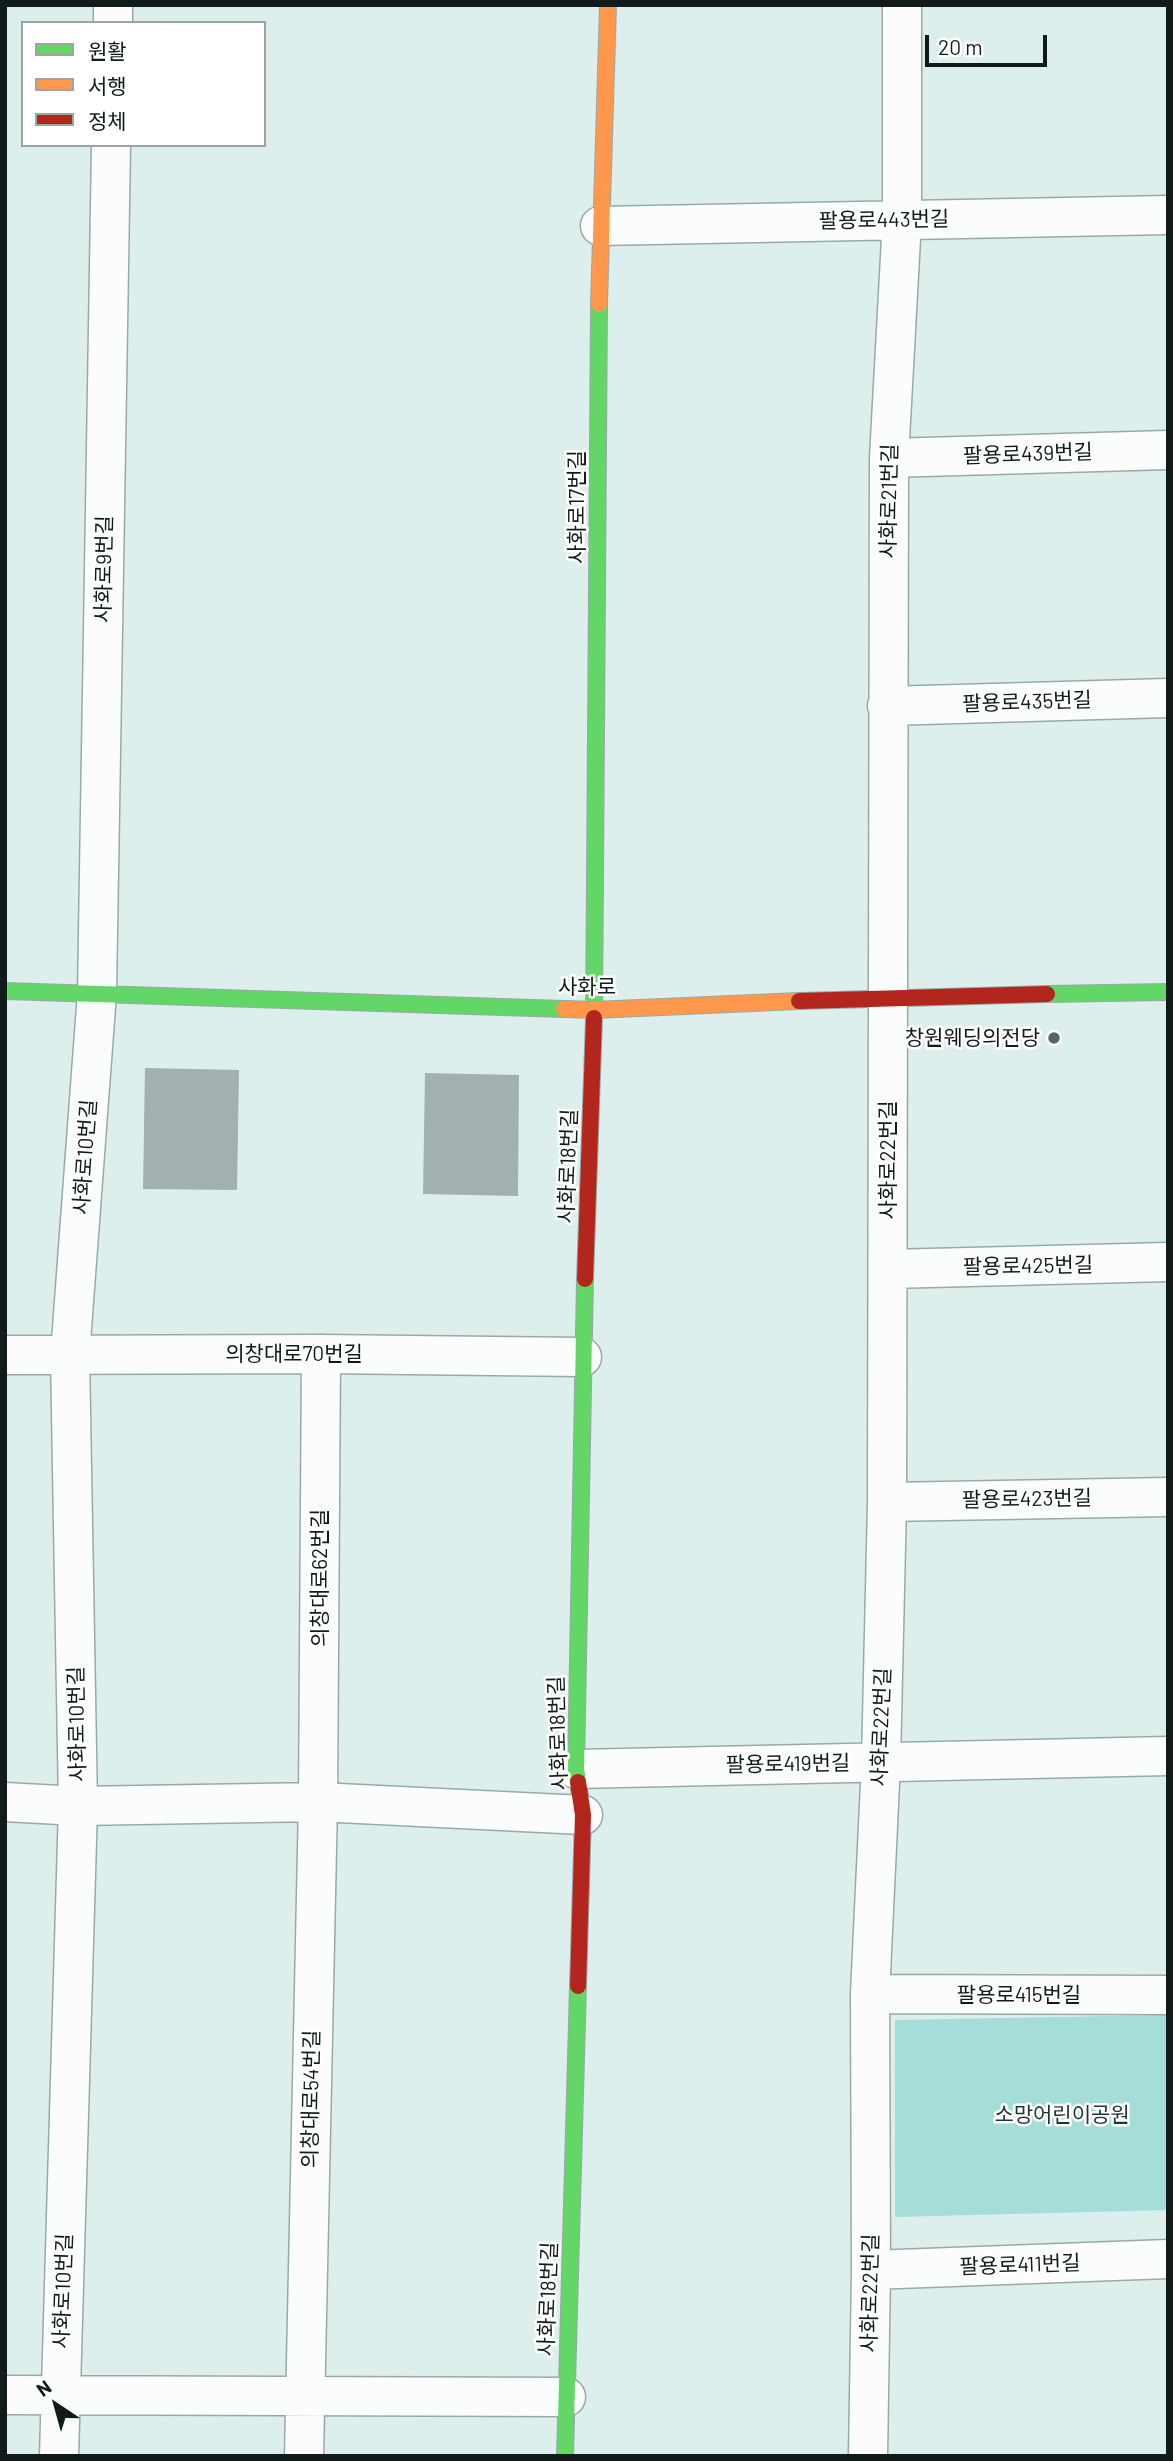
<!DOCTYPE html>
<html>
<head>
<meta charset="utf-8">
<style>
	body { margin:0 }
	#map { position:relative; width:1173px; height:2461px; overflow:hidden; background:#ddefed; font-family:Barlow,"Noto Sans KR",sans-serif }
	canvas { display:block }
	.frame { position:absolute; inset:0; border:7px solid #101b1a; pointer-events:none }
	.legend { position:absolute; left:21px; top:21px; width:245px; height:126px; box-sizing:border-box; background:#fff; border:2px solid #9fa4a3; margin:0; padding:9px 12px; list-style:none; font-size:21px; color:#101b1a }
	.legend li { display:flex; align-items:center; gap:14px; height:35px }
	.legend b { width:35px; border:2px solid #9fa4a3 }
	.north { position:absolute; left:21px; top:2370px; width:70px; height:70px; -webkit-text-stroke:5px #fff; paint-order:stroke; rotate:324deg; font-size:19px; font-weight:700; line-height:28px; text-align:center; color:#101b1a }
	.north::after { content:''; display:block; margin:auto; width:24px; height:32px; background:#101b1a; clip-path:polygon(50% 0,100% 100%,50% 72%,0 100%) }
	.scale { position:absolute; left:925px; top:35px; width:122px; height:32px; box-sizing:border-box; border:4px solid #101b1a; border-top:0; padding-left:9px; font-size:21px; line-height:24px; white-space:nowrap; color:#101b1a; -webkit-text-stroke:5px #fff; paint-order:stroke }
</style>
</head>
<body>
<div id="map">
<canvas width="1173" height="2461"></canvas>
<div class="frame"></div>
<ul class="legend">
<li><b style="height:9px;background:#63d668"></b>원활</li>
<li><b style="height:9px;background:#ff974d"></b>서행</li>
<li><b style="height:9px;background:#b3261e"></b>정체</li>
</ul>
<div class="north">N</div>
<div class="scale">20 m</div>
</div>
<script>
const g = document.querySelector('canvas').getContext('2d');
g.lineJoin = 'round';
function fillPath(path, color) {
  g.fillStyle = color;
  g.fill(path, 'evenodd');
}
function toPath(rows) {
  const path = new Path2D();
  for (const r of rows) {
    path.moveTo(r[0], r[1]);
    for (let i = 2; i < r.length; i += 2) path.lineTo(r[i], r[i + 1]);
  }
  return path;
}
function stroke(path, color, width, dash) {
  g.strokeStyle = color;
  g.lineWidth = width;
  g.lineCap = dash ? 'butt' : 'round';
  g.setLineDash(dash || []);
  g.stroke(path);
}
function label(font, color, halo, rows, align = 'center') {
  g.font = font + ' Barlow,"Noto Sans KR",sans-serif';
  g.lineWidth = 5;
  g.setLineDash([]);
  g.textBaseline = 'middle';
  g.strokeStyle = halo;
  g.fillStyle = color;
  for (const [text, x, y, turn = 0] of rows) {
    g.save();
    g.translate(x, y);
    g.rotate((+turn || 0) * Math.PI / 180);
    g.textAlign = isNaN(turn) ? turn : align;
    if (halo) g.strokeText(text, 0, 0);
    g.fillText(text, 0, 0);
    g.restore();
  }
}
fillPath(toPath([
	[1166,2015,1168,2210,895,2217,895,2020]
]), '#a5ddd8');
fillPath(toPath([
	[145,1068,239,1070,237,1190,143,1189],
	[425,1073,519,1075,518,1196,423,1194]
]), '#a2b0af');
const street = toPath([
	[113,23,113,5],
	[600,226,1168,215],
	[889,458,1168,450],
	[887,706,1168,698],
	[889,1269,1168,1262],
	[5,1355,321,1354,582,1357],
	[887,1502,1168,1497],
	[576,1769,1168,1756],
	[5,1802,78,1806,318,1802,583,1815],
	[870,1994,1168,1995],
	[871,2270,1168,2259],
	[5,2395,566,2397],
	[59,2456,78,1806,70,1355,97,993,111,145],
	[304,2456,318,1802,321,1354],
	[868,2456,871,2270,870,1994,881,1762,887,1502,889,458,902,220,902,5]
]);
const fast = toPath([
	[5,991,564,1009],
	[1047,994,1168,992],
	[594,1018,599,304],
	[578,1782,576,1769,585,1279],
	[565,2456,578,1986]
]);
const slow = toPath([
	[599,304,608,5],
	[564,1009,594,1010,799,1001]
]);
const jam = toPath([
	[799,1001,1047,994],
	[585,1279,594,1018],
	[578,1782,583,1815,578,1986]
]);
stroke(street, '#9aa9a7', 41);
stroke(fast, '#9aa9a7', 18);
stroke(slow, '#9aa9a7', 18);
stroke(jam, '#9aa9a7', 18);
stroke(street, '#fafdfc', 38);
stroke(fast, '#63d668', 16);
stroke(slow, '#ff974d', 16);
stroke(jam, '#b3261e', 16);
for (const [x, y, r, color] of [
	[1054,1038,7,"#586564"]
]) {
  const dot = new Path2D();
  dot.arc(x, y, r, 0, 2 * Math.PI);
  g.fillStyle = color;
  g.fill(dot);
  stroke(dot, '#fff', 2.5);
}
label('21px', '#101b1a', '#fff', [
	["팔용로443번길",884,220,-1],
	["팔용로439번길",1028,454,-2],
	["사화로21번길",889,501,-89],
	["사화로17번길",577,507,-90],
	["사화로9번길",104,569,-89],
	["팔용로435번길",1027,702,-2],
	["사화로",587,987],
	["사화로10번길",85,1157,-86],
	["사화로22번길",888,1160,-90],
	["사화로18번길",568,1166,-88],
	["팔용로425번길",1028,1266,-1],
	["의창대로70번길",294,1354],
	["팔용로423번길",1027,1499,-1],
	["의창대로62번길",320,1578,-90],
	["사화로10번길",77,1724,-91],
	["사화로22번길",881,1727,-88],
	["사화로18번길",558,1733,-92],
	["팔용로419번길",788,1764,-1],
	["팔용로415번길",1019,1995],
	["의창대로54번길",311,2099,-89],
	["팔용로411번길",1020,2265,-2],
	["사화로10번길",63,2291,-88],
	["사화로22번길",870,2293,-89],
	["사화로18번길",548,2299,-88]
]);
label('21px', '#101b1a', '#fff', [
	["창원웨딩의전당",1040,1038]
], 'right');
label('21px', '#1f3533', '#fff', [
	["소망어린이공원",1062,2115]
]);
</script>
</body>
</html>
